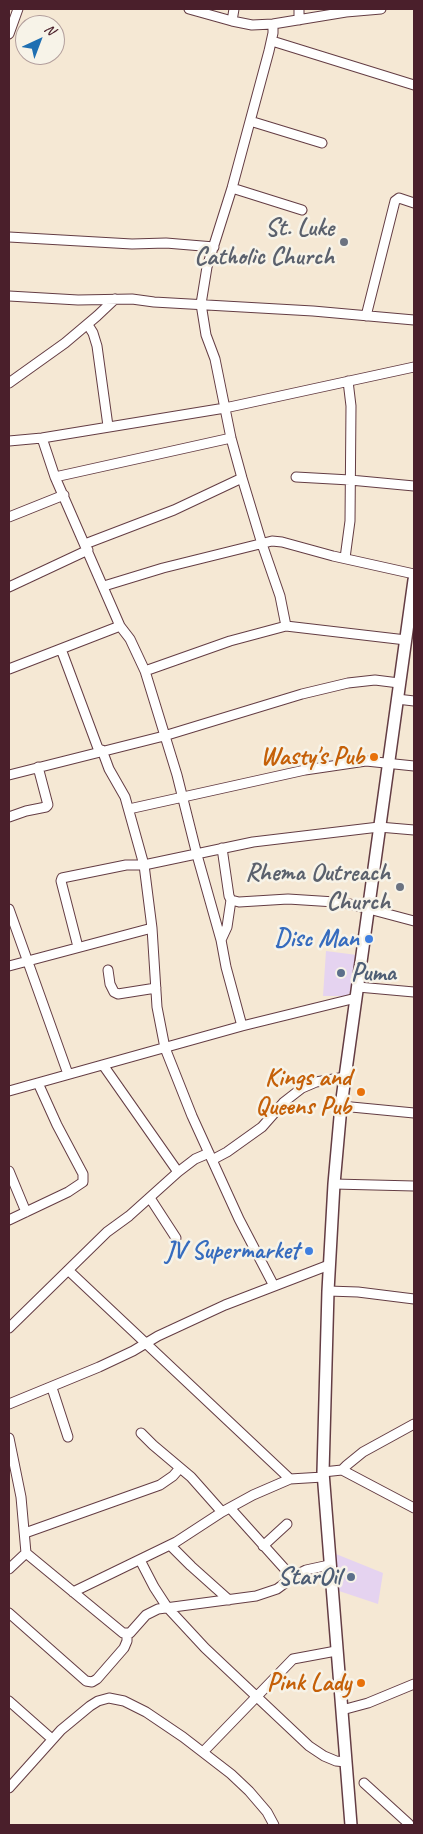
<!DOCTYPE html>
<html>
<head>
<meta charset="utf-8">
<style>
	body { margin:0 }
	#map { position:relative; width:423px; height:1834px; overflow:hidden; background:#f5e8d4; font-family:Caveat,sans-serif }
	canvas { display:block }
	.frame { position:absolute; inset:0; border:10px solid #4a1f2b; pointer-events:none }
	.north { position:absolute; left:15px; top:15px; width:50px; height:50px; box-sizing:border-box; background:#f7f3e8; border:1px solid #b29e9c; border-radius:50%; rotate:43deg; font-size:14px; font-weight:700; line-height:20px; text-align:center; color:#4a1f2b }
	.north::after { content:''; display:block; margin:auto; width:18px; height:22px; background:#1f6fb2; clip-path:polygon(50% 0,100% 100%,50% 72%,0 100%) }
</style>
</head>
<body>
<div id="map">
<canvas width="423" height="1834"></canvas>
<div class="frame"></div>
<div class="north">N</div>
</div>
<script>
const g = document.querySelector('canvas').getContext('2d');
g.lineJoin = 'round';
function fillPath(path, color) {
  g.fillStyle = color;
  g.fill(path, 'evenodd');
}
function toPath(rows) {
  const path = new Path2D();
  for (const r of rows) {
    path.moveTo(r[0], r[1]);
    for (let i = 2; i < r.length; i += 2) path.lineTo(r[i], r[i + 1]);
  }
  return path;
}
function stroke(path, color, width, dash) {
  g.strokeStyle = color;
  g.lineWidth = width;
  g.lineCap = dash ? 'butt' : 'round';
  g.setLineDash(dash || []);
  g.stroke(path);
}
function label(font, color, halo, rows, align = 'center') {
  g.font = font + ' Caveat,sans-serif';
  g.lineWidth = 5;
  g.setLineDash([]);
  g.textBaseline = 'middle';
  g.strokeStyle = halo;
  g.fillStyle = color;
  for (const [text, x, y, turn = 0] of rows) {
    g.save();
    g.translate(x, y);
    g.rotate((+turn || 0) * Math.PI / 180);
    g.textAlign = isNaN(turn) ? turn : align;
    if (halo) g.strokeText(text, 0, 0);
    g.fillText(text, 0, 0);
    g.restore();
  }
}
fillPath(toPath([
	[326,951,357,955,349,996,323,996],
	[336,1554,383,1573,378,1604,333,1589]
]), '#e5d3f0');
const minor = toPath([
	[189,9,232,21,252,25,273,24,346,12,381,9],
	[299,20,299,9],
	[232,21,234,9],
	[273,24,273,33,269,51,232,188,207,267,201,304,206,335,215,359,231,438,242,478,262,544,280,596,286,626],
	[9,34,18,9],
	[272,41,414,85],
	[250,121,322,143],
	[232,188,302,210],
	[9,237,132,244,166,243,214,247],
	[9,296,78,300,132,299,154,302,313,311,414,320],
	[366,316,395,201,399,198,414,203],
	[88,325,93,333,97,346,108,426],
	[9,383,65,343,97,316,115,299],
	[42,438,55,477,120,626,130,639,145,671,177,775,197,855,221,940,226,967,242,1026],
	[9,441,42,438,225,408,414,367],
	[55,477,231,438],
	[296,477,350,480,414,486],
	[9,517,64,495],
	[85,544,174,510,242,478],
	[345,558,350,521,351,406,348,381],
	[104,586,163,568,272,541,282,542,333,556,414,574],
	[9,587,88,550],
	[61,649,99,751],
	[9,669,120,626],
	[145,671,230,641,286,626,406,640],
	[397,699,414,701],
	[9,775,164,736,302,694,348,683,375,680,399,683],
	[129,809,305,770,366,761,414,766],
	[9,817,26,811,46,807,48,805,38,767],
	[222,848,229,896,231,900,239,902,288,899,335,902,350,904,414,921],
	[9,909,68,1074],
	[221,940,227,927,231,900],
	[78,947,61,881,62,878,126,865,144,865,125,797,109,769,102,750],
	[9,966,152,928],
	[108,970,110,984,114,992,118,994,156,988],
	[358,987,414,992],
	[103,1065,178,1172],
	[9,1091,242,1026,356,998],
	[341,1106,414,1113],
	[212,1160,227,1152,262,1127,284,1102,302,1088,316,1082,345,1077],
	[9,1171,26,1212],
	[334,1184,414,1186],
	[150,1198,176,1238],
	[9,1220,68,1192,83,1182,83,1174,57,1125,38,1083],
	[68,1270,290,1479],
	[274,1286,239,1219,192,1116,165,1048,157,1007,152,928,144,865,253,842,379,827,414,830],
	[328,1291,358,1292,414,1299],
	[9,1328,107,1232,129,1216,178,1172,195,1159,209,1153],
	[52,1388,68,1437],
	[9,1404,99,1367,133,1351,158,1336,225,1305,329,1265],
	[141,1433,153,1445,191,1477,222,1512],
	[9,1438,21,1497,26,1553,123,1633,130,1633,146,1615,158,1609,256,1596,277,1589,296,1575,306,1570,329,1565],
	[342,1470,347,1465,363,1452,414,1424],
	[323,1472,342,1470,414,1508],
	[230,1508,292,1577],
	[25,1533,160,1485,173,1476,180,1468],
	[170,1545,191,1566,229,1600],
	[263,1546,287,1524],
	[140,1560,154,1587,167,1607,205,1648,309,1746,324,1756,336,1761,346,1762],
	[9,1569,26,1553],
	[73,1592,176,1542,222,1512,253,1495,290,1479,323,1477],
	[9,1613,86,1681,92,1682,97,1679,124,1648,127,1641,127,1634],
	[9,1701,52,1739],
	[342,1710,368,1703,414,1684],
	[203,1752,293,1659,336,1651],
	[364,1783,409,1824],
	[9,1788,61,1730,90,1706,98,1701,109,1698,124,1701,146,1712,183,1737,231,1774,249,1791,267,1812,274,1825]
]);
const major = toPath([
	[351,1825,323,1472,328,1291,334,1184,341,1106,414,580]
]);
stroke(minor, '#643d44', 11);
stroke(major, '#643d44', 14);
stroke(minor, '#fff', 9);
stroke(major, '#fff', 11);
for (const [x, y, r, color] of [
	[344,242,5,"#6b7280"],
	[374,757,5,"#e8710a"],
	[400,887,5,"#6b7280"],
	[369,939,5,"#3f7fe0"],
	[341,973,5,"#5c6f8a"],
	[361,1092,5,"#e8710a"],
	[309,1251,5,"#3f7fe0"],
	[351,1577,5,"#5c6f8a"],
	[361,1683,5,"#e8710a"]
]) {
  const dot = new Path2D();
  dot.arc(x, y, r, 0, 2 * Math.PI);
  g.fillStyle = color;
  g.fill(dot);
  stroke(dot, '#f7f3e8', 2);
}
label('bold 25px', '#5b616d', '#f7f3e8', [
	["St. Luke",334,228],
	["Catholic Church",334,257],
	["Rhema Outreach",390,873],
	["Church",390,902]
], 'right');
label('bold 25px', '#c56008', '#f7f3e8', [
	["Wasty's Pub",364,757],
	["Kings and",351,1078],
	["Queens Pub",351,1107],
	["Pink Lady",351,1683]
], 'right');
label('bold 25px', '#366cbe', '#f7f3e8', [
	["Disc Man",359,939],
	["JV Supermarket",299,1251]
], 'right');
label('bold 25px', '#4e5e75', '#f7f3e8', [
	["Puma",351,973],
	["StarOil",341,1577,"right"]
], 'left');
</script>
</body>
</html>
